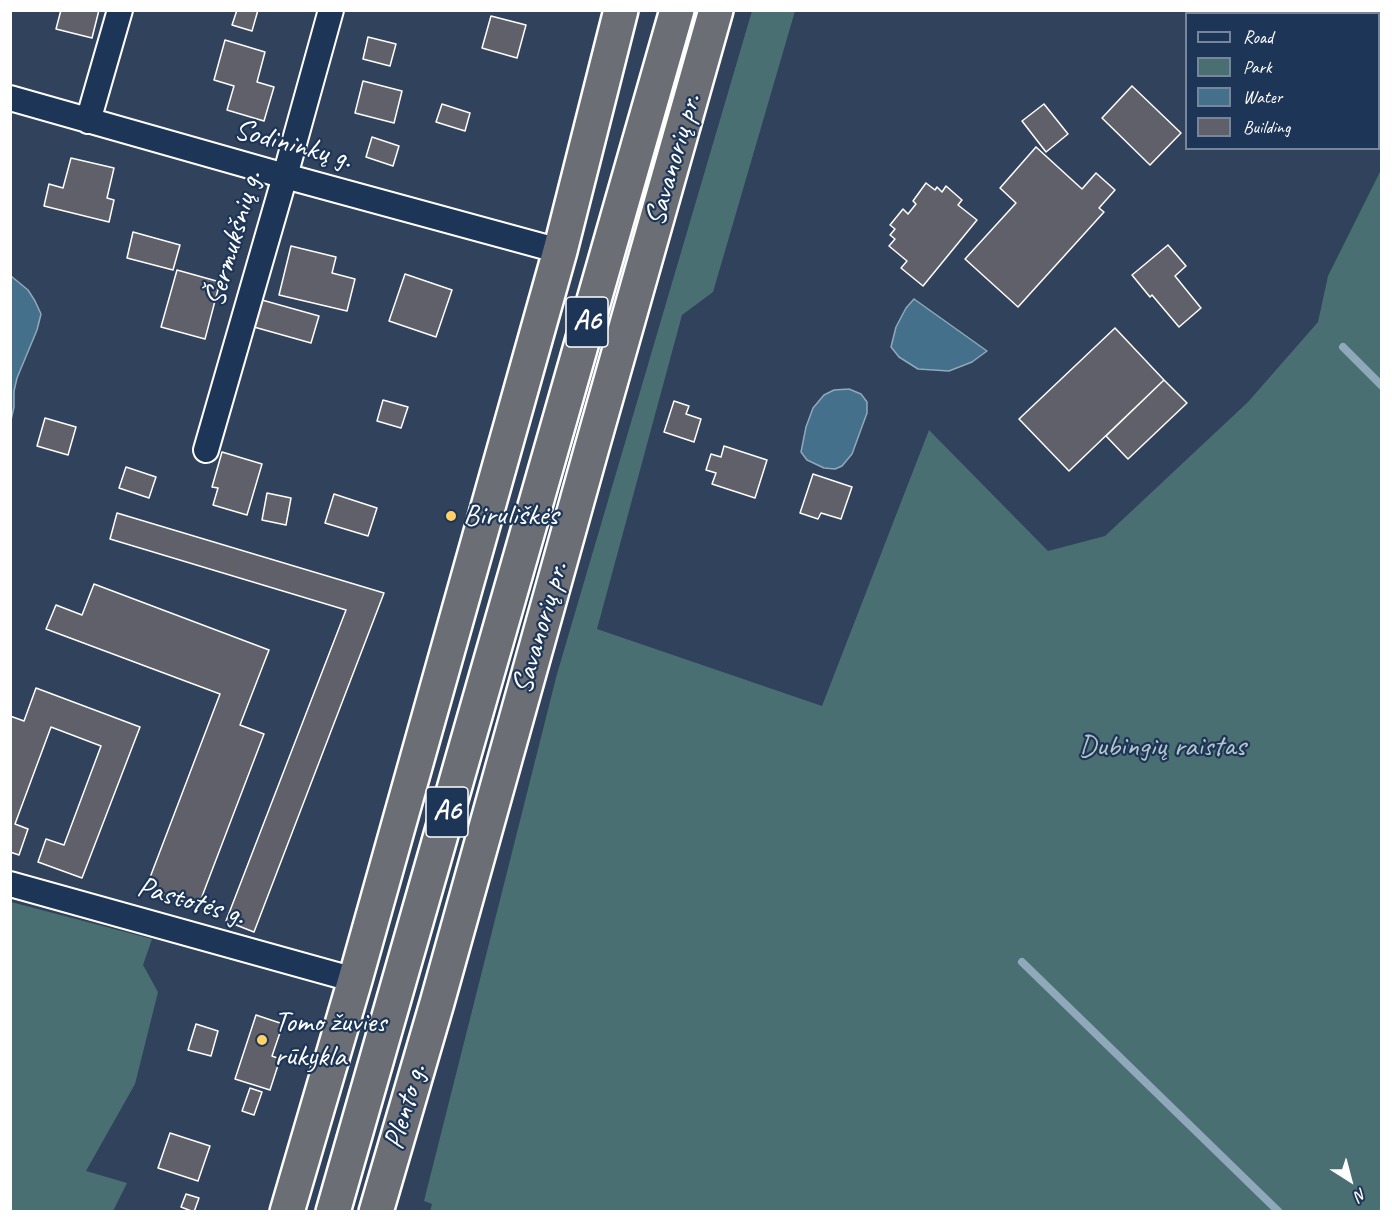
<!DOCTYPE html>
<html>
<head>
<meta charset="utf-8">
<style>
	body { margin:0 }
	#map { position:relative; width:1392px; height:1222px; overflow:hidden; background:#31425c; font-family:Caveat,sans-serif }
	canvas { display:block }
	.frame { position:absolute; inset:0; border:12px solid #fff; pointer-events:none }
	.legend { position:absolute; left:1185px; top:12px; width:195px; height:138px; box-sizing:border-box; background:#1d3557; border:2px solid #77869a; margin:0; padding:8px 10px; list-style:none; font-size:18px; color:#fff }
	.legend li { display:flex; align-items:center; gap:12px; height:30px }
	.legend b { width:30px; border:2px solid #77869a }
	.north { position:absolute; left:1320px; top:1150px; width:60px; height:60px; -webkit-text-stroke:4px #1d3557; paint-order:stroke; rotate:144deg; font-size:16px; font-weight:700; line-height:24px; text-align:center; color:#fff }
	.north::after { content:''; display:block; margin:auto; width:21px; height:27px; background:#fff; clip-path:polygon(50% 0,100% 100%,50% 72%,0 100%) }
</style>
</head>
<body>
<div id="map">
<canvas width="1392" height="1222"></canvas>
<div class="frame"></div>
<ul class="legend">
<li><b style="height:8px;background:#1d3557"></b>Road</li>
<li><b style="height:16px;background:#496f73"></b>Park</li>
<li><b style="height:16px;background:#45708c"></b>Water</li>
<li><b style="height:16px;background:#5f6069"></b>Building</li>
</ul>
<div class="north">N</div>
</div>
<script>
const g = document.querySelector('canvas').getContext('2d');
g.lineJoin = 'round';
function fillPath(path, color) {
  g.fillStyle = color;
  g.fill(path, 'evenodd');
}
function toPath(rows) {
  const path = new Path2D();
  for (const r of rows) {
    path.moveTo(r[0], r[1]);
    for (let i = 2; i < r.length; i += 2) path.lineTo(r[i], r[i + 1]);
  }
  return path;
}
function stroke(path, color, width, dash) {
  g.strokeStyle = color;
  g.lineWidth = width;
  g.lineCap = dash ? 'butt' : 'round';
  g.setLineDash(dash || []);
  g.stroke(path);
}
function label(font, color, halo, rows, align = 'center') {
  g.font = font + ' Caveat,sans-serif';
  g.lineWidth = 4.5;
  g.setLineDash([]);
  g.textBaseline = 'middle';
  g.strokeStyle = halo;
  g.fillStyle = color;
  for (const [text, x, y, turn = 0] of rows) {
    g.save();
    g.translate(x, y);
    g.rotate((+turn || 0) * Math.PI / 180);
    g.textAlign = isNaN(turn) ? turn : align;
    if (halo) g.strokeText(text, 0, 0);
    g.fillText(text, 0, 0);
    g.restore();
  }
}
fillPath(toPath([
	[752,11,795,11,713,292,682,315,597,629,822,706,929,430,1048,551,1105,536,1248,402,1318,322,1328,276,1381,170,1381,1211,430,1211,432,1204,424,1201,557,674],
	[11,902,152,939,143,965,158,992,135,1084,86,1171,127,1183,113,1211,11,1211]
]), '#496f73');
const water = toPath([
	[11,276,28,290,35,301,41,314,37,330,17,378,14,391,14,407,11,420,11,276],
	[914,299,987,351,972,362,949,371,918,369,899,357,891,347,896,327,906,308,914,299],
	[849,389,861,394,867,402,867,413,852,454,842,466,835,469,824,468,807,460,801,452,806,427,813,408,824,395,834,390,849,389]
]);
fillPath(water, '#45708c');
stroke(water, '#8fa9ba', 1.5);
stroke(toPath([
	[1343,347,1382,386],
	[1022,962,1279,1212]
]), '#8fa9ba', 8);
const building = toPath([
	[61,10,99,10,92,38,56,29,61,10],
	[237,10,258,10,252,31,232,25,237,10],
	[491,16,526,25,517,58,482,48,491,16],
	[368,37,396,44,390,66,363,59,368,37],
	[225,40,265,52,257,82,274,87,264,121,227,110,234,86,214,80,225,40],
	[363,81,402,91,394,123,355,113,363,81],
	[1132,86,1181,133,1150,165,1102,118,1132,86],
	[442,104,470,113,465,131,436,122,442,104],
	[1044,104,1068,134,1046,152,1022,121,1044,104],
	[372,137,399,146,393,166,366,157,372,137],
	[1036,147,1082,189,1096,173,1115,190,1099,208,1104,212,1018,307,965,259,1016,203,1000,188,1036,147],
	[71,158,114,168,107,198,114,200,109,222,44,206,49,184,63,188,71,158],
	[926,183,935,190,937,187,942,192,946,186,962,200,958,205,977,220,923,286,901,268,907,261,889,246,895,239,890,235,895,229,890,225,903,209,908,214,916,204,913,201,926,183],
	[133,232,180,245,173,270,127,258,133,232],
	[1168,245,1186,266,1175,276,1201,308,1179,327,1152,295,1150,297,1132,275,1168,245],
	[291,246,336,257,332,273,355,279,347,311,279,295,291,246],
	[177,270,220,282,205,339,161,327,177,270],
	[405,274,452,290,436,337,389,321,405,274],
	[262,300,319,316,311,343,254,327,262,300],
	[1115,328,1164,380,1069,471,1019,419,1115,328],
	[1164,380,1187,403,1128,459,1106,436,1164,380],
	[383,400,408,407,401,428,377,421,383,400],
	[674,401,689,406,686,414,701,419,694,442,664,432,674,401],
	[45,418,76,427,68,455,37,446,45,418],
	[724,446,767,460,755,498,712,484,716,473,706,470,711,454,721,457,724,446],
	[222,452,262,464,247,515,213,505,218,488,212,487,222,452],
	[126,467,156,477,149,498,119,488,126,467],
	[813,474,852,487,841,519,821,513,818,519,800,513,813,474],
	[267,493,291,498,286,525,262,520,267,493],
	[334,494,377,508,368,536,325,523,334,494],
	[117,513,384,593,254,932,226,921,346,610,110,539,117,513],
	[94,584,269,650,240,725,264,734,198,907,146,888,220,694,46,629,56,605,82,615,94,584],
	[36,688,140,727,82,878,38,862,46,839,64,845,101,746,51,727,15,824,28,829,19,855,10,852,10,716,24,721,36,688],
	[256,1015,283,1024,272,1056,280,1059,270,1090,235,1079,256,1015],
	[196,1024,218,1031,211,1056,188,1050,196,1024],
	[250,1088,262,1092,254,1115,242,1111,250,1088],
	[170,1133,210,1146,198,1181,158,1168,170,1133],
	[186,1194,199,1198,194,1212,181,1207,186,1194]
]);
fillPath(building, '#5f6069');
stroke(building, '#fff', 1.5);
const street = toPath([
	[10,98,285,176,560,251],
	[88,121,120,10],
	[206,450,285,176,331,10],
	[10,884,355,980]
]);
const highway = toPath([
	[287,1212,355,980,560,251,621,10],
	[333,1212,677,10],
	[376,1212,437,1003,591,451,716,10]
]);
stroke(street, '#fff', 28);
stroke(highway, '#fff', 38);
stroke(street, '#1d3557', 24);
stroke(highway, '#6b6f75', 33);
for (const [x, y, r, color] of [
	[451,516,6,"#ffd166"],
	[262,1040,6,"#ffd166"]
]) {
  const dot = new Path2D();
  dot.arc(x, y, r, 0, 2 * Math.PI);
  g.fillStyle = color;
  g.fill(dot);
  stroke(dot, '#1d3557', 2);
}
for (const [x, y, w] of [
	[587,322,42],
	[447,812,42]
]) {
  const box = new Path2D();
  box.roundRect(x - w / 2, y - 25, w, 50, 4.5);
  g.fillStyle = '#1d3557';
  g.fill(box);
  stroke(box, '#fff', 1.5);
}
label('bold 28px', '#fff', null, [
	["A6",587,322],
	["A6",447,812]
]);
label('30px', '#fff', '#1d3557', [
	["Sodininkų g.",293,145,15],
	["Savanorių pr.",674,160,-74],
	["Šermukšnių g.",234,239,-74],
	["Savanorių pr.",541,628,-74],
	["Pastotės g.",191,902,16],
	["Plento g.",406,1107,-74]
]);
label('30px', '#fff', '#1d3557', [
	["Biruliškės",463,516],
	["Tomo žuvies",274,1023],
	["rūkykla",274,1057]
], 'left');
label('30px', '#b6c5c7', '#1d3557', [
	["Dubingių raistas",1162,747]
]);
</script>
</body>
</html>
